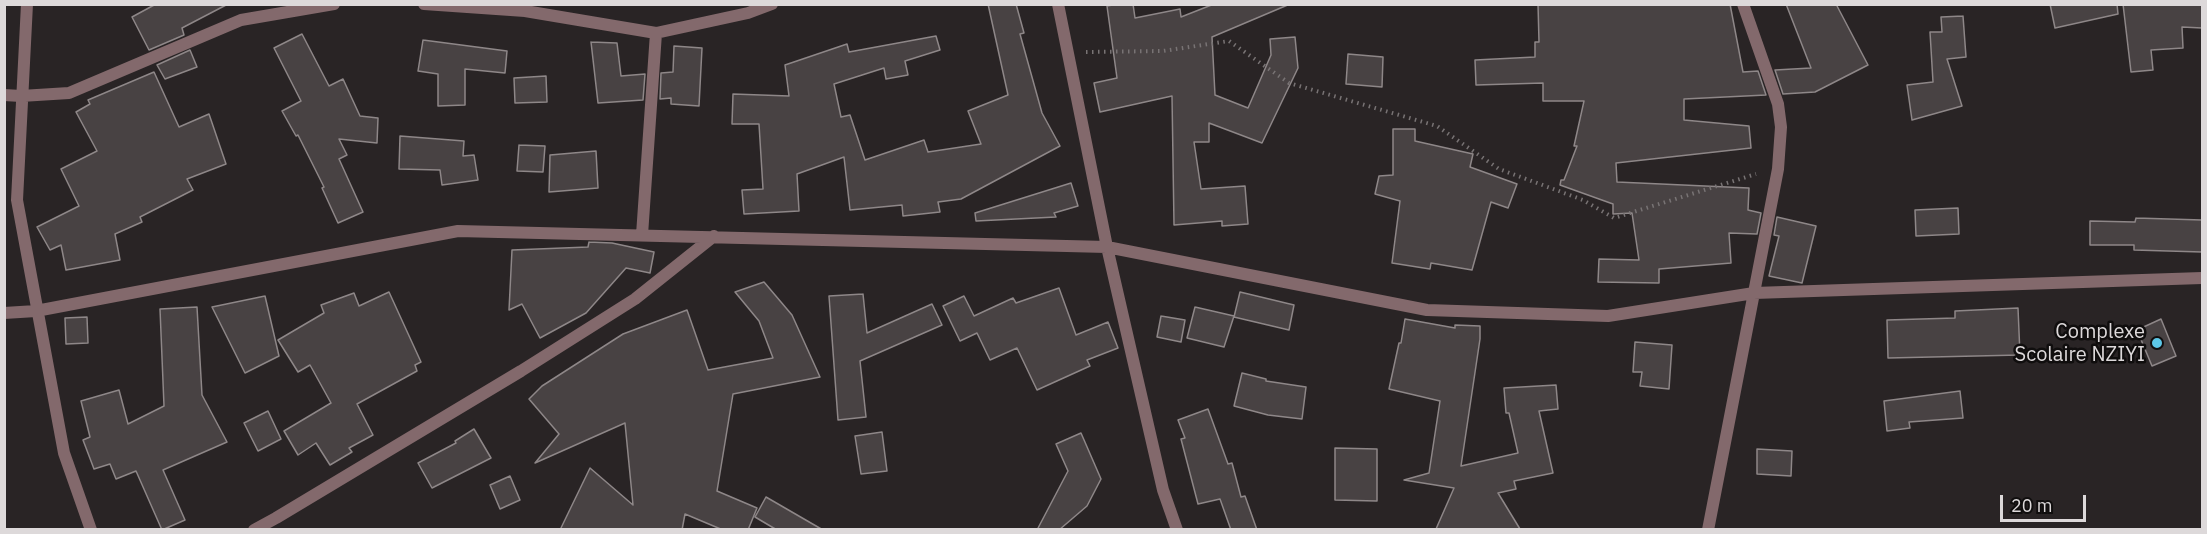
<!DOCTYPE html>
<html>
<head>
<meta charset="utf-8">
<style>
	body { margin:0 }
	#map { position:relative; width:2207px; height:534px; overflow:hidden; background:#292425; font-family:"IBM Plex Sans",sans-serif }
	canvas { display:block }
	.frame { position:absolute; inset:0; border:6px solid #ddd9da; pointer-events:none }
	.scale { position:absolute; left:2000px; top:495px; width:86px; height:27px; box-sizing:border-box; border:3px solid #ddd9da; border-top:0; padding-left:8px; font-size:18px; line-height:21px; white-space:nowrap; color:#ddd9da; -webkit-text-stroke:4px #100e0e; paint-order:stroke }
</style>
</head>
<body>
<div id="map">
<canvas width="2207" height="534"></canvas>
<div class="frame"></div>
<div class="scale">20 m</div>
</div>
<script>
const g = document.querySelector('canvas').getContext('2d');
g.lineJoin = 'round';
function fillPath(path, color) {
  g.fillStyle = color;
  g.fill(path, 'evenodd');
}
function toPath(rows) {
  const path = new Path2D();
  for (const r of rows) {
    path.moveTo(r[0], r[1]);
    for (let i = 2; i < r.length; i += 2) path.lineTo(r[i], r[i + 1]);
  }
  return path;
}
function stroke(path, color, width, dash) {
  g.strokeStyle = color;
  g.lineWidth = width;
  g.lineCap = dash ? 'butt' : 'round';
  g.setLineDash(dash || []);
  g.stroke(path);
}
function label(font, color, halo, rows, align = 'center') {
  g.font = font + ' "IBM Plex Sans",sans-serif';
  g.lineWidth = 5;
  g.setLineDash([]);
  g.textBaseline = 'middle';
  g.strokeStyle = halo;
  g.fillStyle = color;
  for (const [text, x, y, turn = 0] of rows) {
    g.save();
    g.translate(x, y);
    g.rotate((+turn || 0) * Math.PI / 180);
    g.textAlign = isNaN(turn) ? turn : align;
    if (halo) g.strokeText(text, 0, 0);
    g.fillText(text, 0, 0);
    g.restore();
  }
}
const building = toPath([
	[156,4,228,4,182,28,184,35,149,50,132,17,156,4],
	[988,4,1016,4,1024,33,1020,34,1042,113,1060,146,961,199,938,202,940,212,903,216,902,205,850,210,844,157,797,174,799,211,744,214,742,190,763,189,759,124,732,124,733,94,789,96,785,65,847,44,849,52,936,36,940,50,905,61,908,75,886,79,884,68,834,84,841,117,850,115,865,160,924,140,928,152,981,144,968,111,1008,95,988,4],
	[1118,4,1133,4,1135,18,1180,9,1181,17,1214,4,1290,4,1212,37,1215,95,1248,108,1271,55,1270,39,1295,37,1298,68,1262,143,1209,123,1209,142,1194,142,1201,189,1245,186,1248,224,1222,226,1222,221,1174,225,1172,96,1100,112,1094,83,1117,78,1107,6,1118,4],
	[1538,4,1730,4,1743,72,1758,71,1766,95,1684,99,1684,120,1749,126,1751,148,1616,163,1617,182,1749,188,1748,210,1761,213,1757,234,1729,233,1731,263,1659,269,1659,283,1598,282,1599,259,1639,260,1632,213,1613,214,1613,204,1560,185,1561,180,1564,180,1577,146,1574,146,1584,101,1543,101,1543,83,1476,85,1475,60,1535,57,1535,42,1539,42,1538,4],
	[1786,4,1836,4,1868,65,1815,92,1783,94,1775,70,1811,68,1786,4],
	[2050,4,2117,4,2118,14,2055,28,2050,4],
	[2123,4,2202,4,2202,28,2182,27,2183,48,2151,50,2153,70,2131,72,2123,4],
	[1963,16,1966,57,1947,59,1962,106,1912,120,1907,85,1933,82,1930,32,1942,32,1941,17,1963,16],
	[302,34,329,86,343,79,360,116,378,118,377,143,339,139,347,155,339,159,363,212,338,223,322,188,324,187,298,135,296,136,282,111,301,101,274,48,302,34],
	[423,40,507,51,505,73,465,69,465,105,438,106,438,74,418,71,423,40],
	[591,42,617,43,621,76,645,74,643,100,598,103,591,42],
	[674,46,702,48,699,106,671,104,671,98,660,99,661,73,673,72,674,46],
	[190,50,197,67,165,79,157,65,190,50],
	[1348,54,1383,57,1382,87,1346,84,1348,54],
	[154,72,179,127,209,114,226,164,187,179,193,190,140,217,142,222,115,234,120,260,66,270,61,245,50,250,37,227,79,206,61,169,97,151,76,112,90,104,88,100,154,72],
	[546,76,547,102,515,103,514,78,546,76],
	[1393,129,1415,129,1415,141,1473,154,1470,167,1517,184,1508,208,1491,202,1472,270,1431,263,1430,269,1392,263,1400,201,1375,194,1379,176,1393,175,1393,129],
	[400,136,464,141,463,156,474,155,478,180,442,185,440,170,399,169,400,136],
	[519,145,545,146,543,172,517,171,519,145],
	[596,151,598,188,549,192,550,155,596,151],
	[1071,183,1078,206,1054,213,1056,217,976,221,975,213,1071,183],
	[1958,208,1959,234,1916,236,1915,210,1958,208],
	[1777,217,1816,226,1802,283,1769,276,1779,236,1774,235,1777,217],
	[2136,218,2202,220,2202,252,2134,250,2134,245,2090,245,2090,221,2135,222,2136,218],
	[589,242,612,243,654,252,650,273,626,268,586,313,540,338,522,304,509,310,512,250,588,247,589,242],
	[764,282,792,315,820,377,733,394,717,491,757,508,748,530,723,530,685,514,682,530,560,530,590,468,633,505,625,423,535,463,559,434,529,399,542,386,623,334,687,310,708,370,773,358,759,321,735,292,764,282],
	[1059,288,1076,335,1108,322,1118,348,1087,360,1090,366,1037,390,1017,348,990,360,977,333,960,341,943,306,964,296,974,316,1013,298,1016,303,1059,288],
	[389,292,421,362,415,365,417,371,357,404,373,435,349,448,352,452,330,465,316,443,298,455,284,431,331,403,310,365,298,372,278,340,324,313,321,305,354,293,359,306,389,292],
	[1240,292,1294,305,1289,330,1234,317,1240,292],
	[863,294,867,333,932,304,942,325,860,361,866,417,838,420,829,296,863,294],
	[265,296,279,356,245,373,212,307,265,296],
	[197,307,202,395,227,442,163,470,185,520,162,530,136,471,116,479,110,464,94,469,83,440,90,437,81,401,119,390,128,424,164,406,160,309,197,307],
	[1195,307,1234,316,1224,347,1187,338,1195,307],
	[2018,308,2020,355,1888,358,1887,320,1955,318,1955,311,2018,308],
	[1161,316,1185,320,1181,342,1157,337,1161,316],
	[87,317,88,343,66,344,65,318,87,317],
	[1405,319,1455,328,1455,325,1480,326,1480,339,1461,466,1518,453,1509,413,1506,413,1504,388,1556,385,1558,409,1539,411,1553,473,1514,481,1516,489,1498,493,1520,529,1436,529,1454,488,1404,480,1429,473,1440,401,1389,389,1399,343,1401,343,1405,319],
	[2161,319,2176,356,2152,366,2137,330,2161,319],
	[1635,342,1672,345,1669,389,1640,386,1642,372,1633,372,1635,342],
	[1242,373,1266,379,1266,381,1306,387,1302,419,1268,415,1234,406,1242,373],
	[1960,391,1963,418,1909,422,1910,428,1887,431,1884,401,1960,391],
	[1208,409,1228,464,1232,463,1241,497,1245,496,1257,530,1231,530,1220,499,1198,504,1181,439,1185,438,1178,420,1208,409],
	[268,411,281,439,258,451,244,423,268,411],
	[474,429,491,458,432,488,418,463,456,443,455,441,474,429],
	[882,432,887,471,861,474,855,436,882,432],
	[1081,433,1101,479,1087,506,1059,530,1037,530,1068,471,1056,444,1081,433],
	[1335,448,1377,449,1377,501,1335,500,1335,448],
	[1757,449,1792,451,1791,476,1757,474,1757,449],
	[510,476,520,500,500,509,490,485,510,476],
	[766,497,823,530,777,530,755,517,766,497]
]);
fillPath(building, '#484243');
stroke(building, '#8e8788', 1.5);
stroke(toPath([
	[1086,52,1163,51,1229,41,1289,83,1437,126,1499,169,1583,200,1614,218,1756,174]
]), '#787374', 4, [1.5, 4.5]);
stroke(toPath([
	[27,4,17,200,64,453,91,530],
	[424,4,525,11,656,33,748,13,772,4],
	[1058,4,1107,247,1163,490,1177,530],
	[4,95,21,96,69,93,241,20,334,4],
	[642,235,656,33],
	[4,313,36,311,458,231,1107,247,1427,310,1608,316,1754,293,2202,278],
	[254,530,276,518,521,371,635,299,714,236],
	[1708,530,1778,169,1781,127,1778,104,1743,4]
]), '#83696c', 12);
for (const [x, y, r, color] of [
	[2157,343,6,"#5cc7e7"]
]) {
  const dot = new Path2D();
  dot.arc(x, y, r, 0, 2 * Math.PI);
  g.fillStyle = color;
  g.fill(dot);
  stroke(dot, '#100e0e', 2);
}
label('20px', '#ddd9da', '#100e0e', [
	["Complexe",2145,332],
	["Scolaire NZIYI",2145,355]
], 'right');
</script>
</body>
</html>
